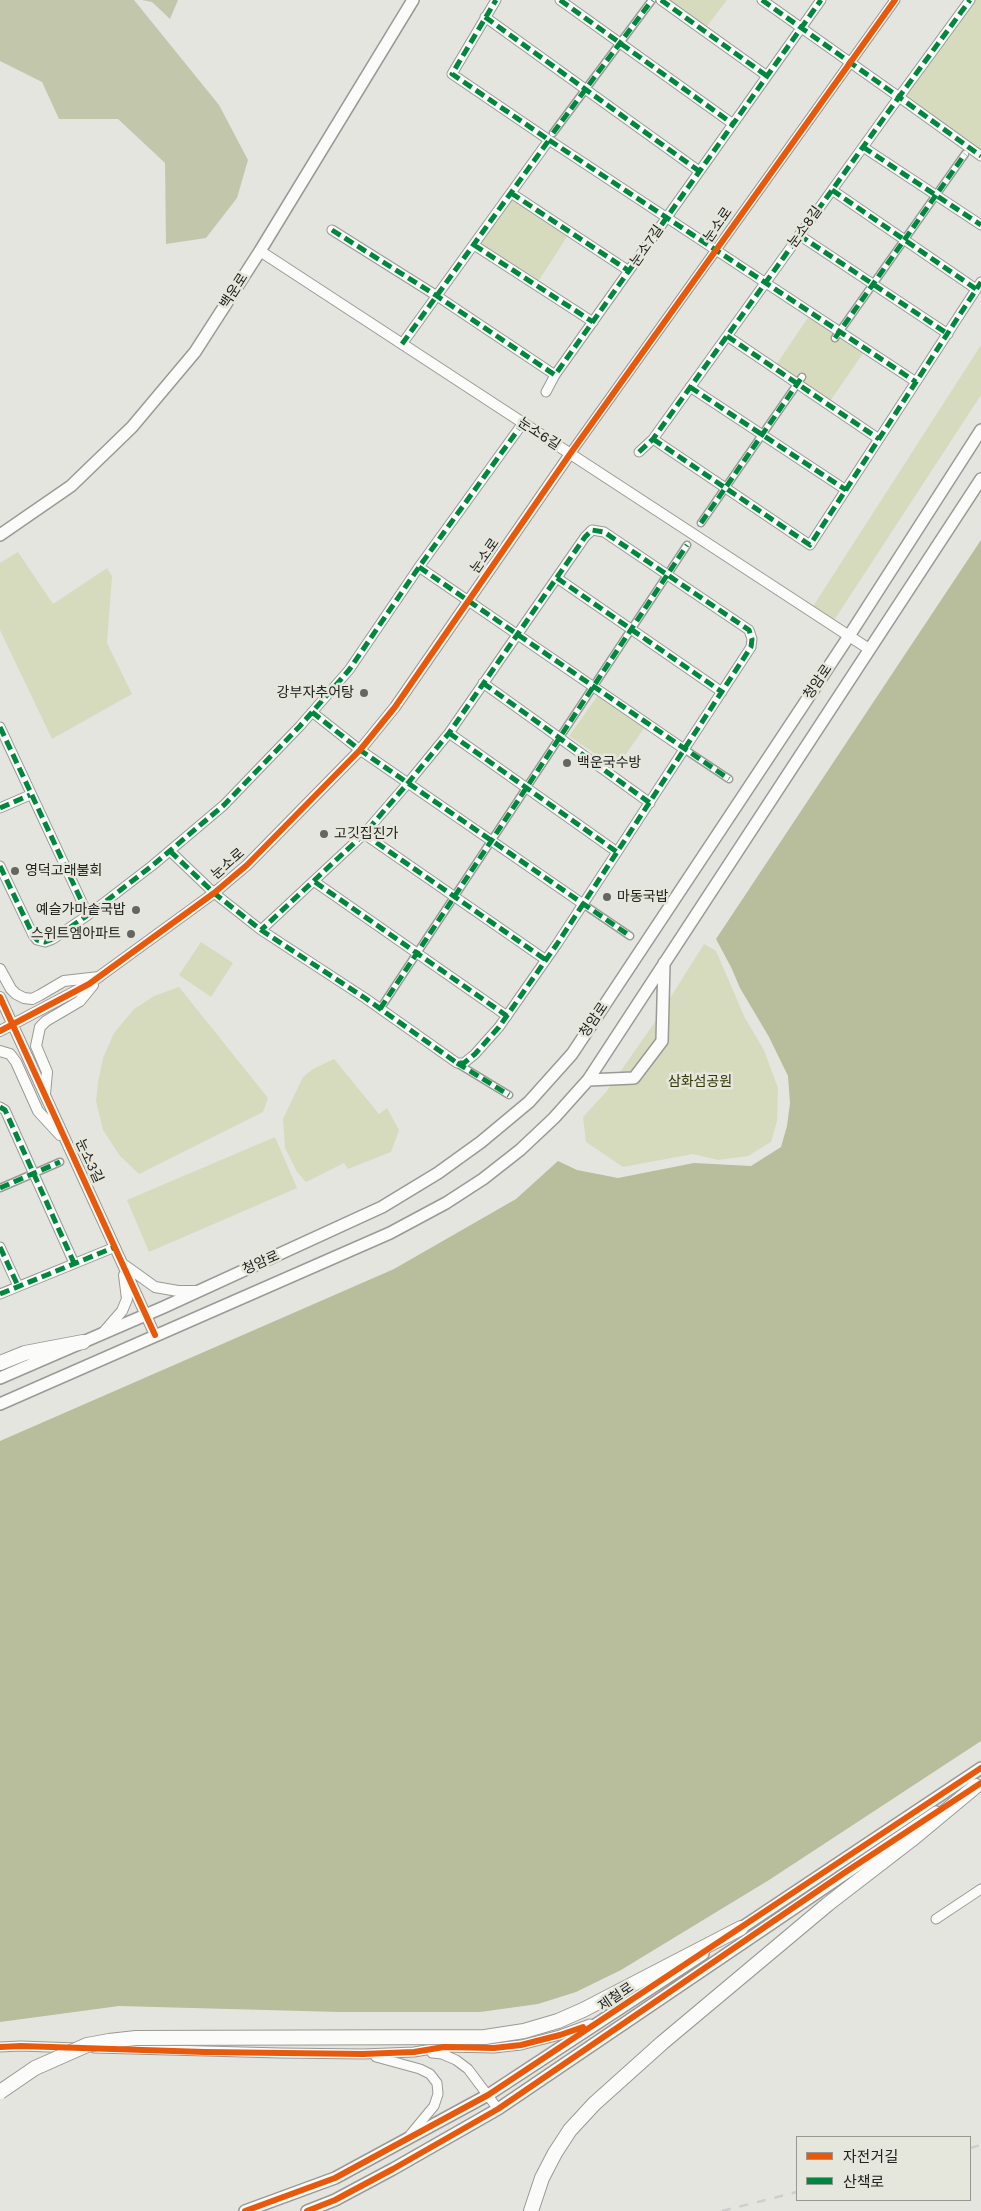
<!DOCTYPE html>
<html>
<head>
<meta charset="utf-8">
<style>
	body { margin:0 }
	#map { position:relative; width:981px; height:2211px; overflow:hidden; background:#e4e5df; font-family:"Work Sans","Noto Sans KR",sans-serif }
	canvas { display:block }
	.legend { position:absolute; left:796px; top:2136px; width:175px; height:65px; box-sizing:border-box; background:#e5e7dd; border:1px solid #979891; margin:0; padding:6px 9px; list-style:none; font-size:15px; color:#21221e }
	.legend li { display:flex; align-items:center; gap:10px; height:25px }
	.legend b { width:25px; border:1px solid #979891 }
</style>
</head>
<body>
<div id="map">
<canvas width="981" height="2211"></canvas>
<ul class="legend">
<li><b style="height:6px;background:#e8590c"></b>자전거길</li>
<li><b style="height:6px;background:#00873e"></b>산책로</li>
</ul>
</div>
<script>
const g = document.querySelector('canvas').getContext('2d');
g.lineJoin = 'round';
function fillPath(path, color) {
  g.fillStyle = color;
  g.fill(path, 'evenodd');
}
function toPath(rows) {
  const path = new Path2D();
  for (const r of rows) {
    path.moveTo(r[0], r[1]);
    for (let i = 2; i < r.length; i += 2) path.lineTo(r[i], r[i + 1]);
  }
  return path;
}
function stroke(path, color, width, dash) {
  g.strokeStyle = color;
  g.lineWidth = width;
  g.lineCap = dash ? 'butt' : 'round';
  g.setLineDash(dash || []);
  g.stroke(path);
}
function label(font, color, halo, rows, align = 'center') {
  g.font = font + ' "Work Sans","Noto Sans KR",sans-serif';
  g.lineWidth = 5;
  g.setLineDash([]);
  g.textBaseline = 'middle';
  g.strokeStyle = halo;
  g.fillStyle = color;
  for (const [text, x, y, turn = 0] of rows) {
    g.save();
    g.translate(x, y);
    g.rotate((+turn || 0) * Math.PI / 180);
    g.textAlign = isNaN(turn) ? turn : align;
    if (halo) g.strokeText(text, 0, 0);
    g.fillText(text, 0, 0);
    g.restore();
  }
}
fillPath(toPath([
	[661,0,727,0,704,30],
	[970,0,981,0,981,157,899,97],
	[511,193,570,232,536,285,474,245],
	[811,313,866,349,828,404,774,368],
	[981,345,981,395,831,625,810,611],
	[18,552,53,604,107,568,112,576,107,643,132,694,52,739,0,630,0,563],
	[599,694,645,727,616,768,569,736],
	[201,942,233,963,211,997,179,975],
	[704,944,716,951,745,1018,764,1050,778,1088,777,1121,771,1142,748,1156,718,1160,693,1154,623,1167,586,1142,583,1117,606,1092,655,1022],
	[179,987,268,1098,263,1112,139,1174,120,1156,103,1130,96,1101,98,1082,103,1058,114,1033,134,1009,154,996],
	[334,1059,379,1114,387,1108,399,1130,391,1152,348,1169,344,1163,306,1182,297,1172,285,1148,283,1119,303,1077,313,1069],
	[275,1137,297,1188,149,1252,127,1200]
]), '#d6dbbe');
fillPath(toPath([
	[0,0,134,0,219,105,248,160,237,198,206,238,166,244,165,163,118,119,59,119,42,82,0,61],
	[142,0,178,0,170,19,152,2]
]), '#c2c7ab');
fillPath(toPath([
	[981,540,981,1741,769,1880,621,1970,576,1992,538,2004,480,2012,340,2012,119,2006,0,2022,0,1441,394,1269,516,1199,558,1161,577,1170,618,1178,694,1163,751,1166,781,1147,787,1126,790,1103,788,1076,769,1037,740,988,731,967,716,939]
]), '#b8bd9b');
const pedestrian = toPath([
	[553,133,652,0],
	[835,338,965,154],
	[701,523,802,377],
	[684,749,729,779],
	[583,904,630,936],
	[380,1009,687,545],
	[458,1064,509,1095],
	[0,1188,60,1162]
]);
const minor = toPath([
	[560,0,733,124],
	[661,0,767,76],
	[762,0,899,97,970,0],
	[485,17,699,171],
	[549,140,916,382],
	[863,147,981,225],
	[832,190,976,289],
	[511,193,629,271],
	[332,230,437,296,555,375,821,0],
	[799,235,948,334],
	[474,245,593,322],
	[727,336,879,439],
	[402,344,549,140,452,74,496,0],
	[690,387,846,490],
	[546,392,555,375],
	[653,439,810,545,981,282],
	[639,452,653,439,899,97,981,156],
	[570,454,895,0],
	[419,567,684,749],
	[557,578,722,692],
	[483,683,650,803],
	[312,712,360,750,583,904],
	[0,727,88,915],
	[449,733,617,852],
	[0,808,30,795],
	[364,834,546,960],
	[170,851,214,893,261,930,365,998,457,1063,464,1063,475,1054,499,1027,557,944,751,647,752,639,749,630,604,532,592,530,585,537,449,733,408,783,364,834,261,930],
	[0,866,33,935,37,940,45,942,53,939,88,915,153,865,224,805,300,726,349,670,419,567,523,423],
	[315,882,507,1016],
	[0,1107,5,1110,74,1263],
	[0,1247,18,1286],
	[0,1294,115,1247],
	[936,1919,981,1889],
	[0,2047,21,2046,76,2048],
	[94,2048,280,2053,363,2054,414,2052,444,2047,494,2048,521,2045,560,2035,590,2024],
	[432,2053,442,2054,456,2060,468,2069,498,2109],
	[376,2057,420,2069,430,2074,437,2083,438,2094,434,2106,410,2135]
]);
const tertiary = toPath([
	[260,251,869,649],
	[0,969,11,989,16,994,24,998,32,999,40,995,64,981,99,977],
	[0,997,155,1335],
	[0,1031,89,984,214,893,247,865,360,750,395,707,570,454],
	[0,1051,10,1054,16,1062,38,1111,60,1135],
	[45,1094,47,1072,36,1046,40,1027,46,1021,80,1001,93,985],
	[123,1264,155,1287,178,1291,198,1291],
	[103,1333,122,1311,127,1299,124,1275]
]);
const secondary = toPath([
	[0,535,71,486,132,427,195,352,260,251,413,0],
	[588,1080,634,1078,662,1041,664,963],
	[0,1378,164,1307,382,1207,438,1173,481,1142,529,1102,572,1054,849,636,981,430],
	[0,1404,390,1233,446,1203,483,1179,520,1150,554,1118,588,1080,981,479],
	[735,1932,981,1768],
	[245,2211,335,2178,488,2095,703,1954],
	[307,2211,335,2200,393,2169,498,2109,936,1812]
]);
const trunk = toPath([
	[0,1363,25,1353,83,1342],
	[583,2010,741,1928],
	[531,2211,542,2178,555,2153,570,2130,594,2104,662,2043,828,1904,911,1840,976,1786]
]);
stroke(pedestrian, '#999a96', 9);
stroke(minor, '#999a96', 11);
stroke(tertiary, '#999a96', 12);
stroke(secondary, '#999a96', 14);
stroke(trunk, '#999a96', 16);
stroke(pedestrian, '#fbfbfa', 6);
stroke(minor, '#fbfbfa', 9);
stroke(tertiary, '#fbfbfa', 10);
stroke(secondary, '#fbfbfa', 11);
stroke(trunk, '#fbfbfa', 14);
stroke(toPath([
	[970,2148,981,2145],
	[722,2211,797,2192]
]), '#cececc', 2.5, [9, 9]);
const trunkBridge = toPath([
	[0,2092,35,2068,87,2045,109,2041,136,2038,485,2037,524,2031,558,2021,583,2010]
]);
stroke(trunkBridge, '#999a96', 16, []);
stroke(trunkBridge, '#fbfbfa', 14);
stroke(toPath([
	[560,0,733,124],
	[661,0,767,76],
	[762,0,899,97,970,0],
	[485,17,699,171],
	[553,133,652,0],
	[549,140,916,382],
	[863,147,981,225],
	[832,190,976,289],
	[511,193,629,271],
	[332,230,437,296,555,375,821,0],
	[799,235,948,334],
	[474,245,593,322],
	[727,336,879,439],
	[835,338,965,154],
	[402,344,549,140,452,74,496,0],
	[690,387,846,490],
	[653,439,810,545,981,282],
	[639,452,653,439,899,97,981,156],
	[701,523,802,377],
	[419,567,729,779],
	[557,578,722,692],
	[483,683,650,803],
	[312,712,360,750,630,936],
	[0,727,88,915],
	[449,733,617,852],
	[0,808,30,795],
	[364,834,546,960],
	[170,851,214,893,261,930,365,998,457,1063,464,1063,475,1054,499,1027,557,944,751,647,752,639,749,630,604,532,592,530,585,537,449,733,408,783,364,834,261,930],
	[0,866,33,935,37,940,45,942,53,939,88,915,153,865,224,805,300,726,349,670,419,567,523,423],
	[315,882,507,1016],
	[380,1009,687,545],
	[457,1063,509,1095],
	[0,1107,5,1110,74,1263],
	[0,1188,60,1162],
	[0,1247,18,1286],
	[0,1294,115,1247]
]), '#00873e', 5, [10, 5]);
stroke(toPath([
	[0,997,155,1335],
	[0,1031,89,984,214,893,247,865,360,750,395,707,570,454,895,0],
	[0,2047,21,2046,204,2052,363,2054,414,2052,444,2047,494,2048,521,2045,560,2035,583,2027],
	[245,2211,335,2178,488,2095,981,1768],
	[307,2211,335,2200,393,2169,498,2109,844,1873,981,1783]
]), '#e8590c', 6);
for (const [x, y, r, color] of [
	[364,693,5,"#656662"],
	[567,763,5,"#656662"],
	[324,834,5,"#656662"],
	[15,871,5,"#656662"],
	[607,897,5,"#656662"],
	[136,910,5,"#656662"],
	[131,934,5,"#656662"]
]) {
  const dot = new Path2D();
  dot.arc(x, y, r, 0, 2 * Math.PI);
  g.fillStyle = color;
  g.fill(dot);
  stroke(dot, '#e5e7dd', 2);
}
label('14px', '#21221e', '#e5e7dd', [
	["눈소로",718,225,-55],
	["눈소8길",805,227,-54],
	["눈소7길",647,246,-55],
	["백운로",234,291,-57],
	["눈소6길",539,434,33],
	["눈소로",485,556,-55],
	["청암로",818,682,-56],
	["눈소로",228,864,-41],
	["청암로",594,1020,-56],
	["눈소3길",89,1161,65],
	["청암로",261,1263,-24],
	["제철로",616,1997,-34]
]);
label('14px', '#21221e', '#e5e7dd', [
	["강부자추어탕",354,693,"right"],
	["백운국수방",577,763],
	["고깃집진가",334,834],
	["영덕고래불회",25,871],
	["마동국밥",617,897],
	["예슬가마솥국밥",126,910,"right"],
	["스위트엠아파트",121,934,"right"]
], 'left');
label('14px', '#323700', '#e5e7dd', [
	["삼화섬공원",700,1082]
]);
</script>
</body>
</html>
